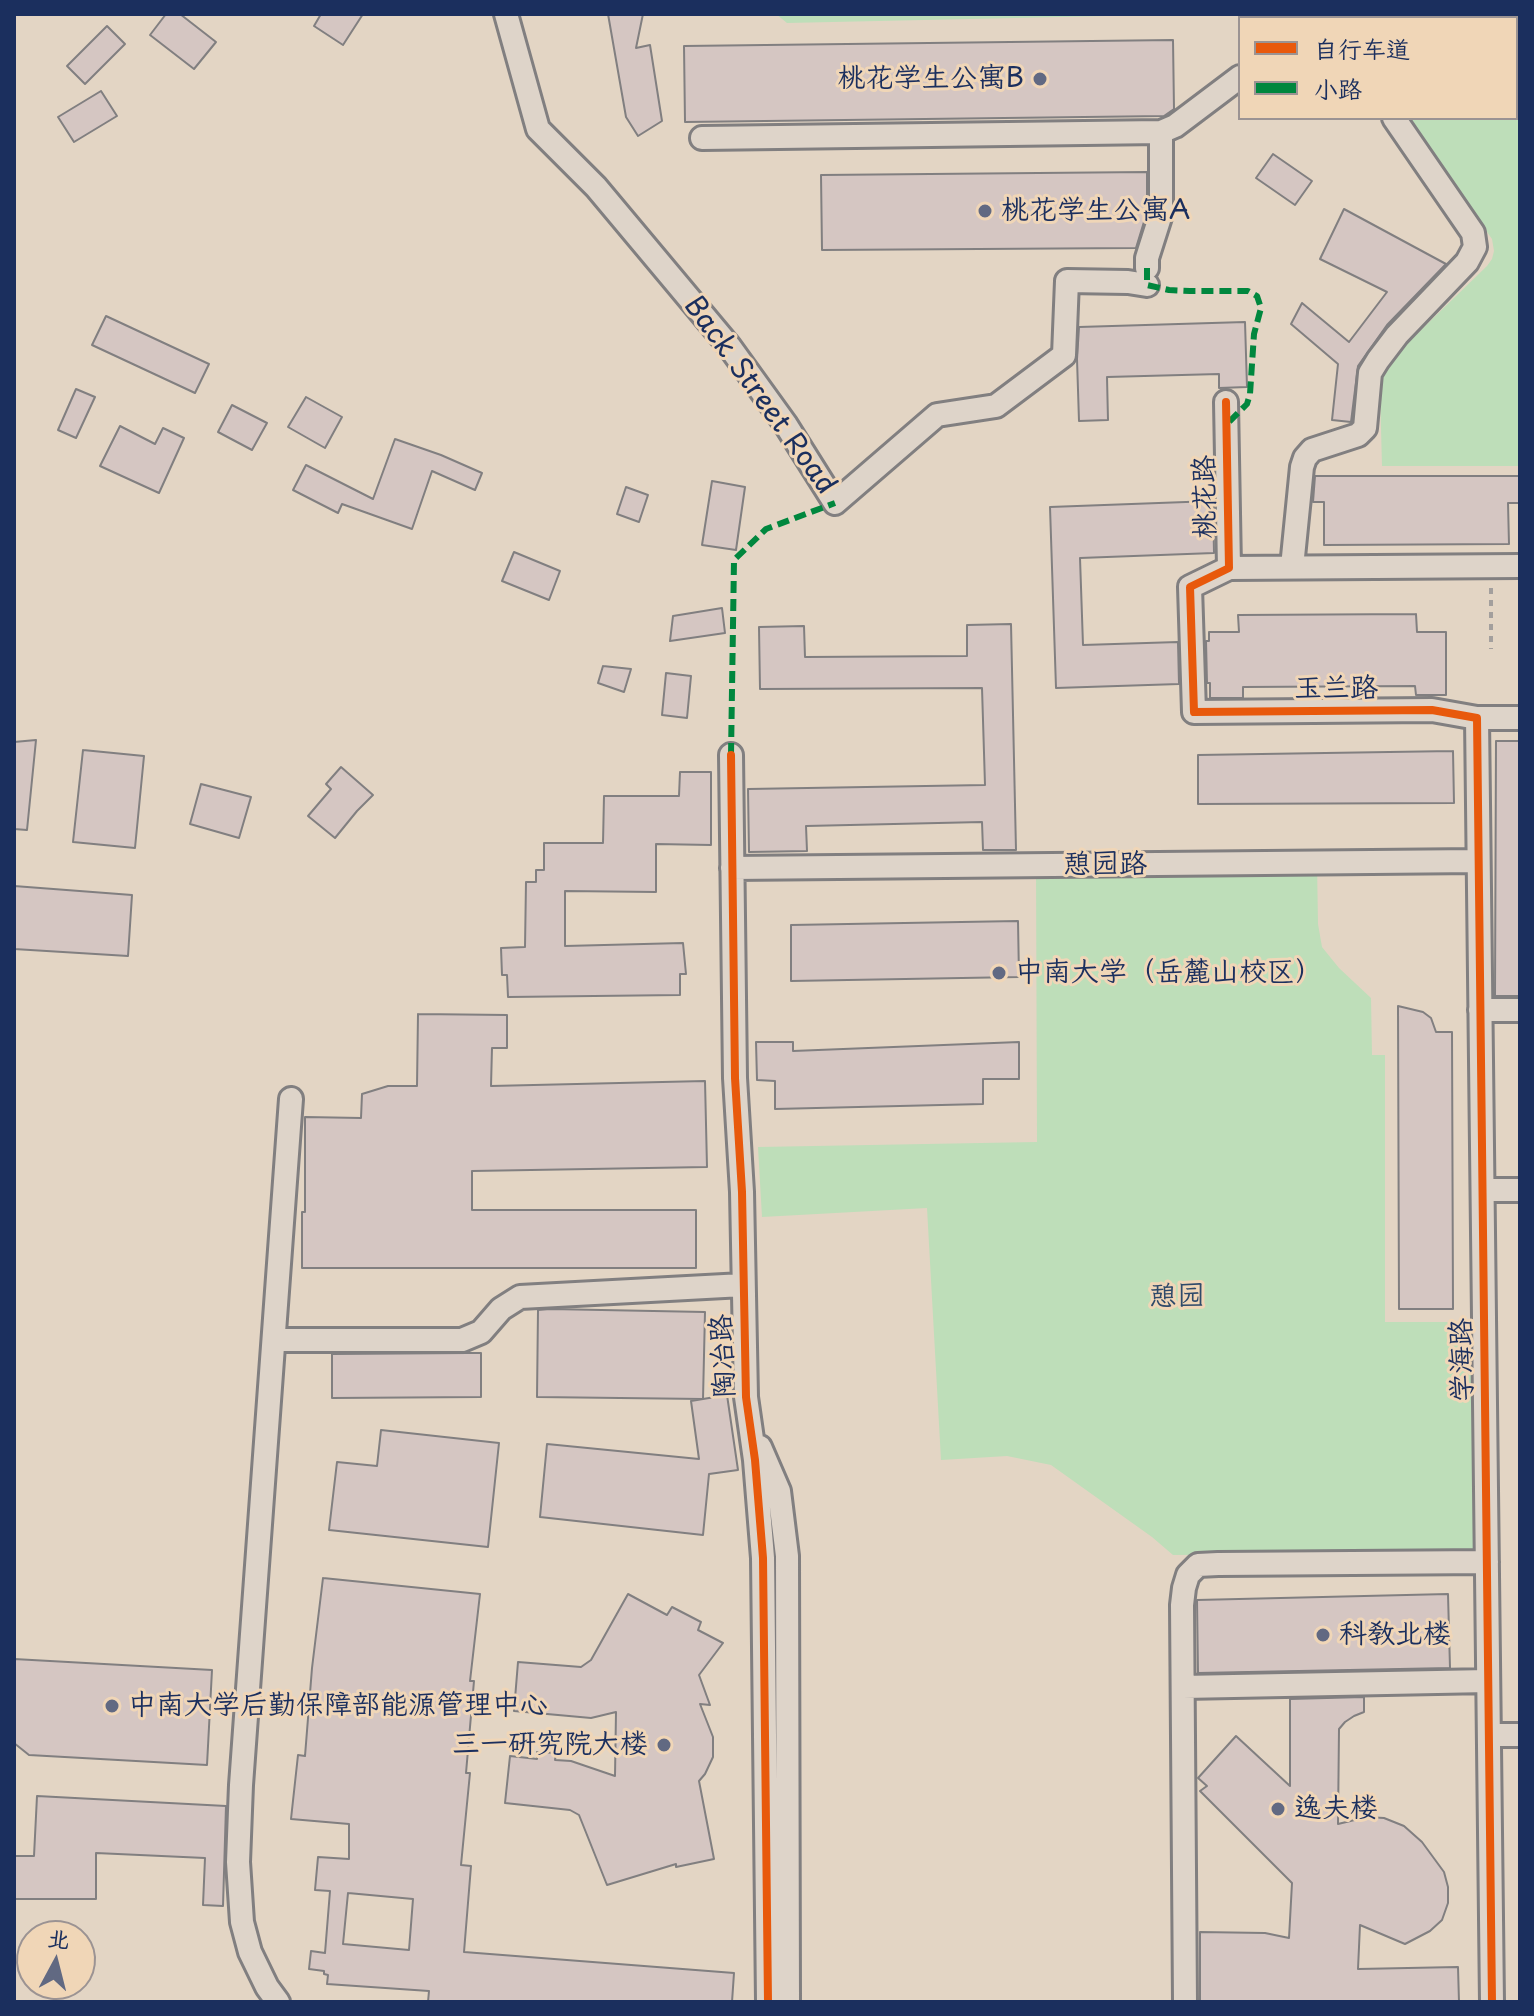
<!DOCTYPE html>
<html>
<head>
<meta charset="utf-8">
<style>
	body { margin:0 }
	#map { position:relative; width:1534px; height:2016px; overflow:hidden; background:#e3d5c4; font-family:"Playpen Sans","LXGW WenKai TC",sans-serif }
	canvas { display:block }
	.frame { position:absolute; inset:0; border:16px solid #1b2f5e; pointer-events:none }
	.legend { position:absolute; left:1238px; top:16px; width:280px; height:104px; box-sizing:border-box; background:#f0d6b7; border:2px solid #9b9393; margin:0; padding:10px 14px; list-style:none; font-size:24px; color:#1b2f5e }
	.legend li { display:flex; align-items:center; gap:16px; height:40px }
	.legend b { width:40px; border:2px solid #9b9393 }
	.north { position:absolute; left:16px; top:1920px; width:80px; height:80px; box-sizing:border-box; background:#f0d6b7; border:2px solid #9b9393; border-radius:50%; rotate:7deg; font-size:22px; font-weight:700; line-height:32px; text-align:center; color:#1b2f5e }
	.north::after { content:''; display:block; margin:auto; width:28px; height:36px; background:#616982; clip-path:polygon(50% 0,100% 100%,50% 72%,0 100%) }
</style>
</head>
<body>
<div id="map">
<canvas width="1534" height="2016"></canvas>
<div class="frame"></div>
<ul class="legend">
<li><b style="height:10px;background:#e8590c"></b>自行车道</li>
<li><b style="height:10px;background:#00873e"></b>小路</li>
</ul>
<div class="north">北</div>
</div>
<script>
const g = document.querySelector('canvas').getContext('2d');
g.lineJoin = 'round';
function fillPath(path, color) {
  g.fillStyle = color;
  g.fill(path, 'evenodd');
}
function toPath(rows) {
  const path = new Path2D();
  for (const r of rows) {
    path.moveTo(r[0], r[1]);
    for (let i = 2; i < r.length; i += 2) path.lineTo(r[i], r[i + 1]);
  }
  return path;
}
function stroke(path, color, width, dash) {
  g.strokeStyle = color;
  g.lineWidth = width;
  g.lineCap = dash ? 'butt' : 'round';
  g.setLineDash(dash || []);
  g.stroke(path);
}
function label(font, color, halo, rows, align = 'center') {
  g.font = font + ' "Playpen Sans","LXGW WenKai TC",sans-serif';
  g.lineWidth = 6;
  g.setLineDash([]);
  g.textBaseline = 'middle';
  g.strokeStyle = halo;
  g.fillStyle = color;
  for (const [text, x, y, turn = 0] of rows) {
    g.save();
    g.translate(x, y);
    g.rotate((+turn || 0) * Math.PI / 180);
    g.textAlign = isNaN(turn) ? turn : align;
    if (halo) g.strokeText(text, 0, 0);
    g.fillText(text, 0, 0);
    g.restore();
  }
}
fillPath(toPath([
	[776,14,1198,14,787,23],
	[1220,14,1520,14,1520,466,1382,466,1380,390,1383,374,1391,359,1487,266,1492,259,1494,251,1492,239,1406,118,1516,118,1516,18,1281,18,1258,14],
	[1317,863,1318,924,1322,947,1339,968,1371,998,1372,1055,1385,1055,1385,1322,1484,1322,1487,1553,1173,1555,1152,1537,1051,1465,1007,1456,941,1460,927,1208,762,1217,758,1147,1037,1142,1036,865]
]), '#bedeb9');
const building = toPath([
	[166,14,180,14,216,42,194,69,150,35,166,14],
	[321,14,363,14,343,45,314,26,321,14],
	[608,14,643,14,636,48,650,45,662,121,638,136,626,117,608,14],
	[107,26,125,44,85,84,67,66,107,26],
	[1173,40,1174,109,1164,116,685,122,684,46,1173,40],
	[101,91,117,116,74,142,58,117,101,91],
	[1273,154,1312,181,1295,205,1256,178,1273,154],
	[1147,172,1147,212,1136,248,822,250,821,175,1147,172],
	[1344,209,1446,264,1387,325,1358,366,1351,422,1332,420,1338,364,1291,324,1302,303,1349,342,1387,292,1320,259,1344,209],
	[106,316,209,364,195,393,92,345,106,316],
	[1245,322,1247,387,1219,388,1219,374,1107,377,1108,420,1079,421,1077,359,1079,327,1245,322],
	[76,389,95,397,76,438,58,430,76,389],
	[306,397,342,417,325,448,288,427,306,397],
	[232,405,267,423,252,450,218,432,232,405],
	[120,426,155,444,163,428,184,438,159,493,100,466,120,426],
	[395,439,441,455,482,473,475,490,432,471,412,529,342,504,338,513,293,490,306,465,373,499,395,439],
	[1315,476,1520,476,1520,503,1508,503,1509,544,1324,545,1324,502,1313,502,1315,476],
	[712,481,745,487,736,550,702,545,712,481],
	[626,487,648,495,639,522,617,514,626,487],
	[1213,501,1214,553,1080,558,1083,645,1178,642,1179,684,1056,688,1050,507,1213,501],
	[514,552,560,571,549,600,502,581,514,552],
	[722,608,725,633,670,641,673,616,722,608],
	[1416,614,1417,632,1446,632,1446,695,1416,695,1415,686,1243,687,1243,698,1210,698,1210,683,1207,683,1206,641,1209,641,1209,632,1239,632,1238,615,1416,614],
	[1011,624,1016,850,983,850,982,822,806,826,807,851,749,852,748,789,985,785,982,688,760,689,759,627,804,626,805,657,967,656,967,625,1011,624],
	[603,666,631,669,624,692,598,683,603,666],
	[666,673,691,676,687,718,662,715,666,673],
	[36,740,27,830,14,829,14,742,36,740],
	[1496,741,1520,741,1520,996,1495,996,1496,741],
	[83,750,144,756,135,848,73,842,83,750],
	[1453,751,1454,803,1198,804,1198,755,1453,751],
	[341,767,373,795,357,811,335,838,308,816,331,789,326,784,341,767],
	[680,772,711,772,711,845,656,844,656,892,565,891,565,946,683,943,686,974,680,974,680,995,508,997,507,975,502,975,501,948,525,947,526,882,536,882,536,870,544,870,544,843,603,843,604,796,679,796,680,772],
	[201,784,251,797,239,838,190,824,201,784],
	[14,886,132,895,128,956,14,949,14,886],
	[1018,921,1019,977,791,981,791,925,1018,921],
	[1398,1006,1423,1012,1431,1018,1436,1032,1452,1032,1453,1309,1399,1309,1398,1006],
	[418,1014,507,1015,507,1048,492,1048,491,1086,705,1081,707,1167,472,1171,472,1210,696,1210,696,1268,302,1268,302,1212,305,1212,305,1117,361,1118,362,1094,388,1086,417,1086,418,1014],
	[756,1042,793,1042,793,1051,1019,1042,1019,1079,983,1079,983,1104,775,1109,775,1081,757,1080,756,1042],
	[550,1309,705,1312,703,1399,537,1397,538,1310,550,1309],
	[468,1353,481,1353,481,1397,332,1398,332,1354,468,1353],
	[727,1395,738,1470,709,1474,703,1535,540,1517,547,1444,699,1459,691,1401,727,1395],
	[381,1430,499,1443,488,1547,329,1530,337,1462,377,1466,381,1430],
	[323,1578,480,1594,470,1681,474,1681,466,1773,470,1773,461,1865,471,1866,464,1952,734,1973,732,2002,428,2002,429,1991,327,1984,328,1975,324,1974,324,1971,309,1969,311,1951,325,1953,330,1891,315,1890,318,1857,349,1859,349,1824,291,1819,298,1755,305,1756,312,1668,323,1578],
	[348,1893,413,1899,409,1950,343,1944,348,1893],
	[628,1594,667,1615,672,1607,701,1622,698,1630,723,1643,699,1675,710,1705,700,1704,713,1737,713,1757,705,1774,699,1781,714,1859,676,1867,676,1864,607,1885,579,1815,570,1810,505,1803,510,1756,537,1759,537,1752,556,1753,555,1760,571,1761,615,1776,616,1712,591,1718,514,1711,518,1662,581,1667,591,1660,628,1594],
	[1448,1594,1450,1668,1198,1673,1197,1600,1448,1594],
	[14,1659,212,1670,207,1765,29,1755,14,1743,14,1659],
	[1364,1697,1364,1712,1354,1716,1345,1722,1339,1729,1338,1824,1367,1817,1384,1818,1404,1826,1422,1842,1444,1872,1448,1887,1448,1903,1442,1920,1430,1931,1405,1944,1360,1925,1358,1969,1458,1967,1459,2002,1200,2002,1200,1932,1265,1933,1289,1938,1292,1883,1200,1791,1207,1786,1198,1778,1236,1736,1290,1786,1290,1699,1364,1697],
	[37,1796,226,1806,223,1906,203,1905,205,1858,96,1853,96,1899,14,1899,14,1856,34,1856,37,1796]
]);
fillPath(building, '#d5c6c2');
stroke(building, '#817f80', 2);
const minor = toPath([
	[506,14,538,129,596,187,729,346,786,425,835,503,937,415,996,406,1064,355,1067,281,1128,282,1147,285],
	[702,138,1161,132,1175,126,1240,77],
	[1147,268,1147,258,1161,214,1161,132],
	[1226,402,1229,568,1190,587,1194,712,1432,710,1477,718,1520,718],
	[1292,567,1302,467,1305,458,1312,450,1358,435,1365,428,1370,373,1378,360,1397,335,1467,262,1475,247,1473,233,1394,118],
	[1229,568,1520,566],
	[1477,718,1492,2002],
	[731,755,735,1078,742,1192,746,1397,755,1460,763,1558,768,2002],
	[732,868,1478,861],
	[1480,1010,1520,1010],
	[1483,1190,1520,1190],
	[274,1340,462,1340,481,1332,501,1309,520,1297,743,1285],
	[760,1447,779,1491,787,1556,788,2002],
	[1183,1687,1488,1681],
	[1489,1735,1520,1735],
	[278,2002,267,1987,250,1952,242,1922,238,1862,241,1785,291,1099],
	[1185,2002,1182,1605,1184,1588,1188,1575,1198,1565,1218,1564,1487,1562]
]);
stroke(minor, '#817f80', 28);
stroke(toPath([
	[1491,588,1491,649]
]), '#a39f9d', 4, [6, 6]);
stroke(minor, '#ded4c9', 22);
stroke(toPath([
	[1147,268,1147,285,1169,290,1190,291,1248,291,1257,296,1261,308,1254,334,1250,394,1247,404,1227,424],
	[731,755,734,560,766,529,835,503]
]), '#00873e', 6, [12, 6]);
stroke(toPath([
	[1226,402,1229,568,1190,587,1194,712,1432,710,1477,718,1492,2002],
	[731,755,735,1078,742,1192,746,1397,755,1460,763,1558,768,2002]
]), '#e8590c', 8);
for (const [x, y, r, color] of [
	[1040,79,8,"#616982"],
	[985,211,8,"#616982"],
	[999,973,8,"#616982"],
	[1323,1635,8,"#616982"],
	[112,1706,8,"#616982"],
	[664,1745,8,"#616982"],
	[1278,1809,8,"#616982"]
]) {
  const dot = new Path2D();
  dot.arc(x, y, r, 0, 2 * Math.PI);
  g.fillStyle = color;
  g.fill(dot);
  stroke(dot, '#f0d6b7', 3);
}
label('28px', '#1b2f5e', '#f0d6b7', [
	["桃花学生公寓B",1024,79,"right"],
	["桃花学生公寓A",1001,211],
	["中南大学（岳麓山校区）",1015,973],
	["科教北楼",1339,1635],
	["中南大学后勤保障部能源管理中心",128,1706],
	["三一研究院大楼",648,1745,"right"],
	["逸夫楼",1294,1809]
], 'left');
label('28px', '#1b2f5e', '#f0d6b7', [
	["Back Street Road",759,396,54],
	["桃花路",1206,497,-91],
	["玉兰路",1336,689],
	["憩园路",1105,865],
	["陶冶路",724,1356,-93],
	["学海路",1463,1360,-91]
]);
label('28px', '#2f4a6a', '#f0d6b7', [
	["憩园",1177,1297]
]);
</script>
</body>
</html>
